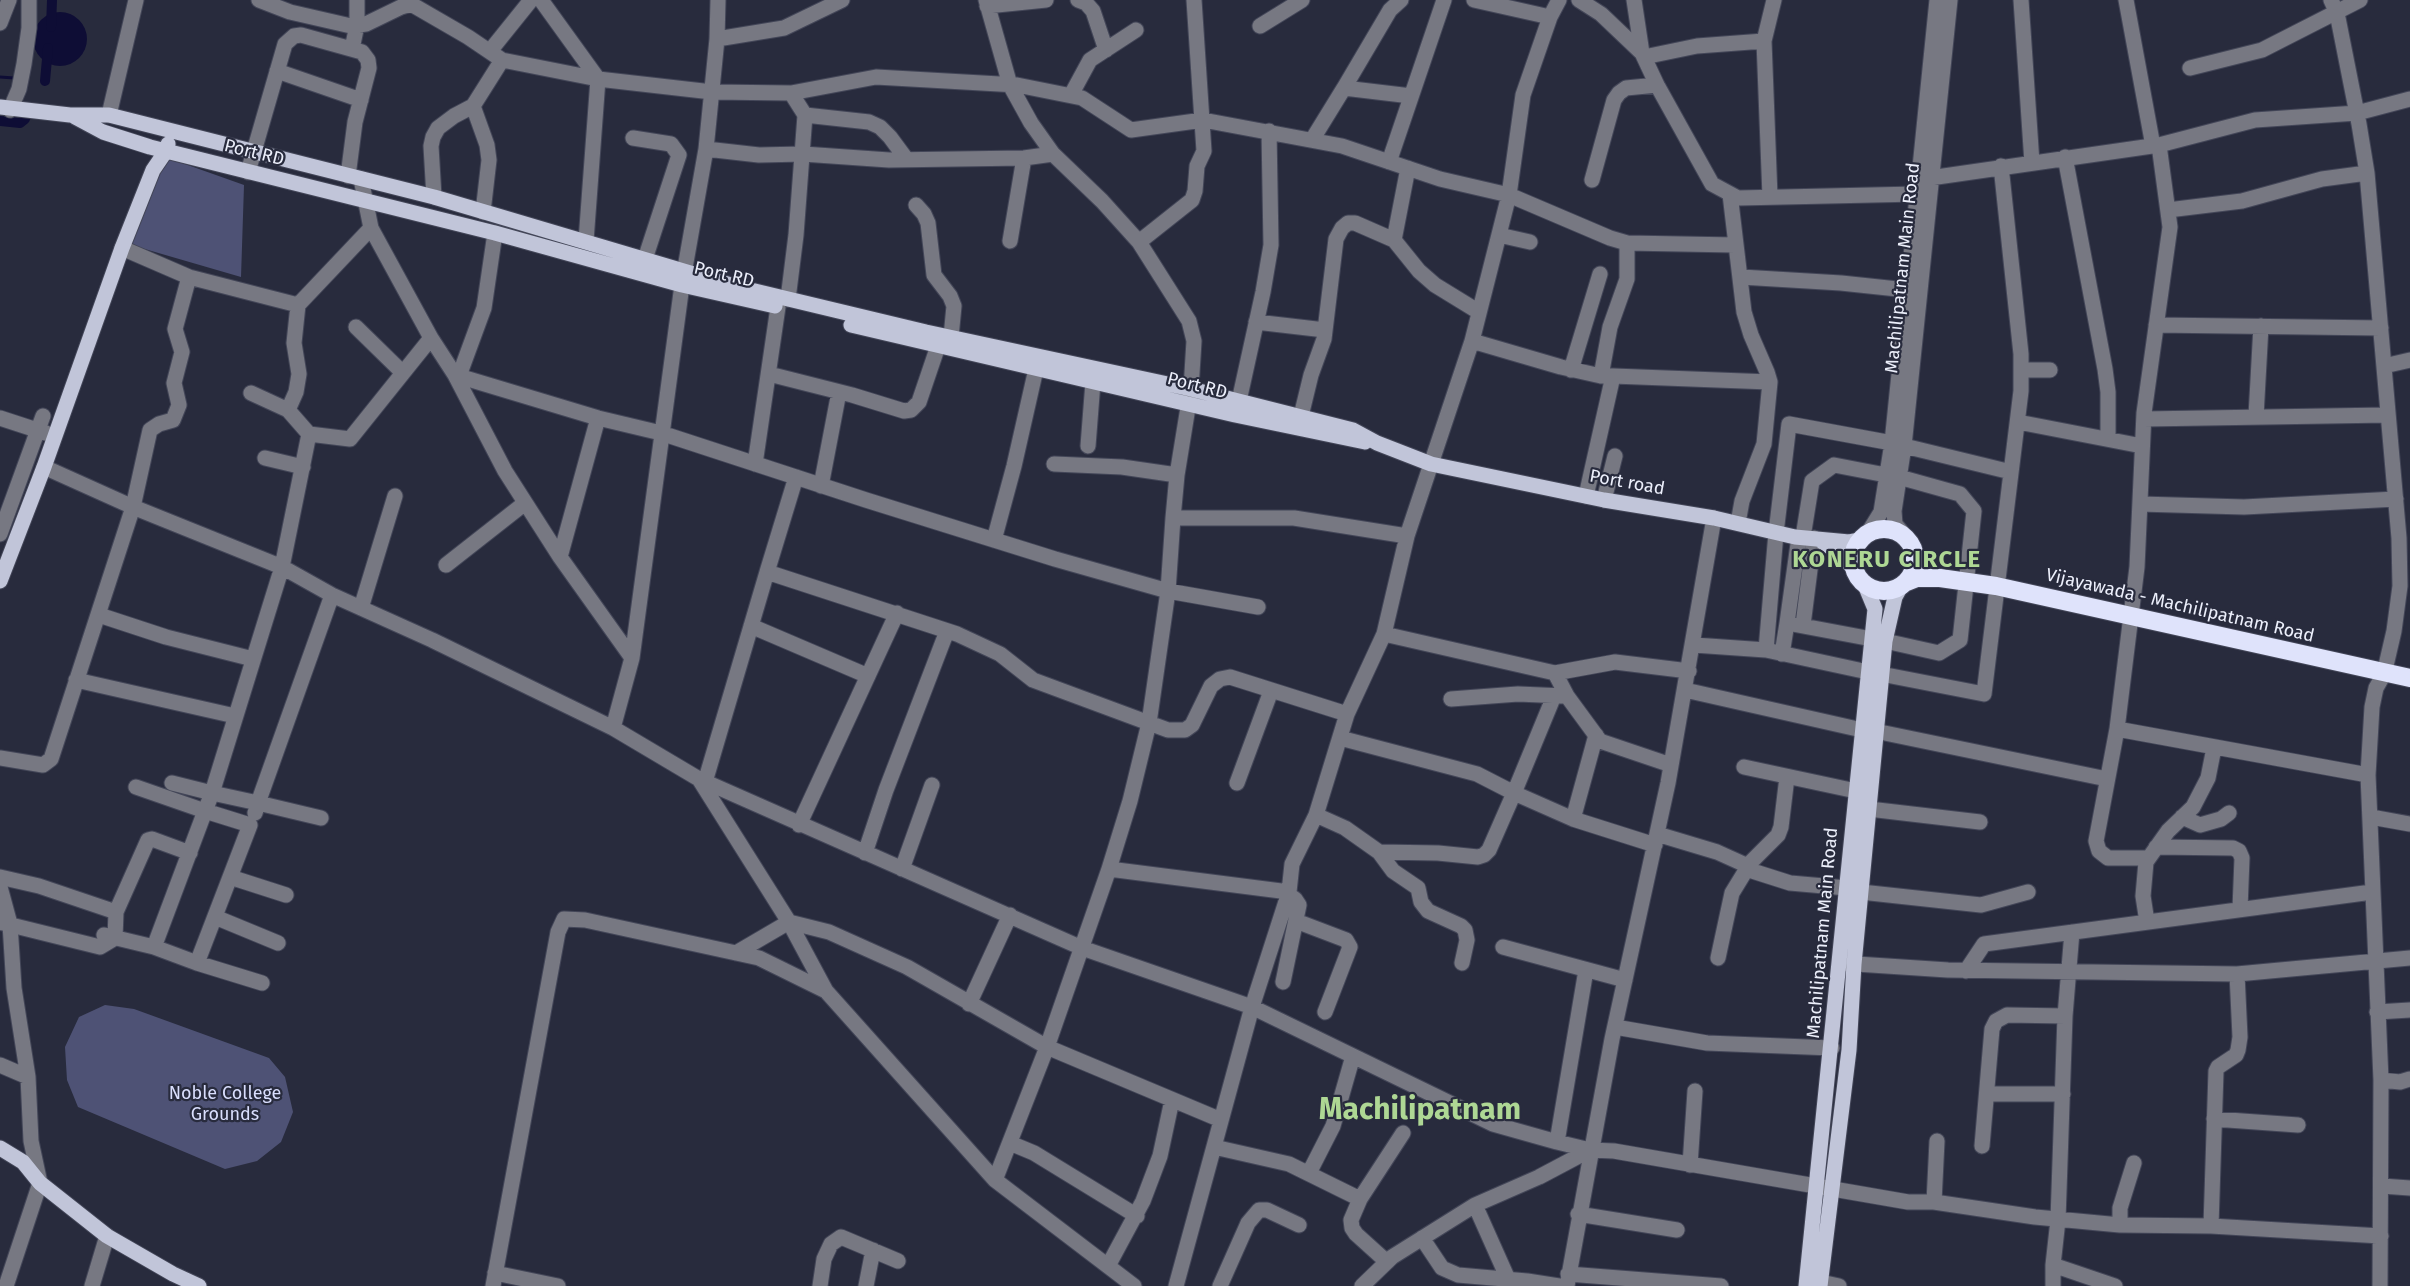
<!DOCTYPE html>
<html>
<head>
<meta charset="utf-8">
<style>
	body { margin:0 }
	canvas { display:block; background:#282b3d }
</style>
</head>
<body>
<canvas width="2410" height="1286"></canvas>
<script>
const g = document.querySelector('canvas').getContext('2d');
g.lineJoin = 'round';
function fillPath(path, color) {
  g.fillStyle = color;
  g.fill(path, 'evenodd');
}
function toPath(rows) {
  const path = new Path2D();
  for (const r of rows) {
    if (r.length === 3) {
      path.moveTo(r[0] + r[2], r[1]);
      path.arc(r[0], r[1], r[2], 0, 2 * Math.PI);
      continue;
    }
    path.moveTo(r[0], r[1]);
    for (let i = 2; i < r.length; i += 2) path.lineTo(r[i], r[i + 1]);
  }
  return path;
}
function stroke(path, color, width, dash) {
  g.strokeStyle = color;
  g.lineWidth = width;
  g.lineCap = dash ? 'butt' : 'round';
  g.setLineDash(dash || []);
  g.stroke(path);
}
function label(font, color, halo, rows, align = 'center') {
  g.font = font + ' "Fira Sans",sans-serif';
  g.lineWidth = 4.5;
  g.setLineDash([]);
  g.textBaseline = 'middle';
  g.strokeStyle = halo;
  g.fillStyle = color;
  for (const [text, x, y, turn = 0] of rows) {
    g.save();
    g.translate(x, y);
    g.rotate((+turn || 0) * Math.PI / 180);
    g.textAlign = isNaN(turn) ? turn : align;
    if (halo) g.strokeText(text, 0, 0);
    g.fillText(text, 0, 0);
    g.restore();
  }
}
fillPath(toPath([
	[168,158,244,185,241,277,131,245,160,168],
	[105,1005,134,1009,269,1058,285,1077,293,1112,281,1142,257,1161,225,1169,78,1107,67,1080,65,1047,79,1017]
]), '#4e5275');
fillPath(toPath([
	[60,39,27]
]), '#0e0d35');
stroke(toPath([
	[0,77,14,78]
]), '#0e0d35', 3);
stroke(toPath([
	[51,27,52,0],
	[45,81,48,48],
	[0,121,20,123,25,119]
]), '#0e0d35', 10);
const minor = toPath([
	[259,0,290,12,351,26,366,24,401,7,411,4,468,37,502,60,598,79,712,92,791,93,876,77,1017,85,1082,98,1131,130,1203,120,1342,146,1440,179,1509,195,1610,238,1627,243,1735,245],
	[541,0,598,79,586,241],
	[718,0,717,39,706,149,682,285,632,658,613,728,699,779,789,922,826,991],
	[986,0,1010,85,1031,123,1053,154,1102,201,1139,242,1189,321,1194,341,1191,389,1177,475,1173,518],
	[1078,0,1086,3,1093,11,1106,50],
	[1401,0,1390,10,1344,88,1411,96],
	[1474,0,1550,17],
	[1579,0,1601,14,1642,53,1634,0],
	[2021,0,2032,163],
	[2126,0,2153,146],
	[2331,0,2337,13,2359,124,2367,173,2399,538,2400,586,2394,631,2384,674,2376,688,2372,707,2368,775,2381,1080,2380,1286],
	[987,6,1046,0],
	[0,23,9,0],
	[1260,26,1302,0],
	[717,39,784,28,842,0],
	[352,49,357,25,357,0],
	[490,51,531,0],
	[1642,53,1657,85,1712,184,1738,198,1917,194],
	[1644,57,1697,46,1764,41],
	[2190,68,2262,50,2360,0],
	[277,71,361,100],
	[1071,95,1090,60,1136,30],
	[473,106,487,145,489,160,483,212],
	[10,110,19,89,24,64,29,28,29,0],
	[109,115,136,0],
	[805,115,869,122,880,127,890,137,907,160],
	[633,138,671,144,679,155,645,259],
	[1312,140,1344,88],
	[706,149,759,155,803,154,889,160,1024,158,1053,154],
	[2065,157,2105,369,2108,392,2108,439],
	[1389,162,1444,0],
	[248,172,285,44,294,36,301,35,362,52,368,60,369,68,355,122,348,176],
	[361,179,371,228,431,338,455,375,505,471,560,557,632,658],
	[1923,179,2159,145,2255,120,2357,113,2410,99],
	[1592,180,1614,100,1619,93,1626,88,1657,85],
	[1730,194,1744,312,1751,335,1767,372,1770,382,1764,444,1742,501,1738,523],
	[434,197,431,146,433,137,438,128,454,116,473,106,502,60],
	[1770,197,1764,41,1774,0],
	[916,205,924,214,928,223,934,275,950,296,954,306,951,337],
	[2168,210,2242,201,2322,179,2367,173],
	[1499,235,1530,242],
	[1394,240,1408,168],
	[1010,241,1024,158],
	[1139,242,1192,200,1195,191,1197,166,1204,151,1194,0],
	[122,248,189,277,298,305,371,228],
	[1741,277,1841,283,1907,290],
	[788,299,796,235,805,115,791,93],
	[1256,322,1325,330],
	[2156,325,2381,328],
	[356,327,402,372],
	[1472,341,1561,367,1601,376,1613,376],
	[2384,366,2410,360],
	[1571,370,1600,274],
	[2021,370,2050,370],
	[769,374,852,395,904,411,911,410,919,402,938,346],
	[455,375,598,418,661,433,866,500,1055,559,1168,591,1258,607],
	[459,376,484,308,495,233],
	[1601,376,1610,327,1627,279,1627,243],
	[251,393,288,410,309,434],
	[1239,401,1263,292,1271,245,1269,131],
	[288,410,296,392,299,374,294,343,298,305],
	[1301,416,1311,375,1324,339,1336,239,1342,228,1348,223,1355,223,1394,240,1419,271,1435,285,1479,312],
	[2256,416,2261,326],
	[0,418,46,433],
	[2144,419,2387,415],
	[2018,422,2142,446],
	[1088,446,1093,382],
	[265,458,303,467],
	[755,464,778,307],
	[1054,464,1122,467,1177,475],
	[44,467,133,507,282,567,332,595,432,640,613,728],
	[796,477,767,572,957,634,1000,654,1033,680,1149,723,1168,591,1173,518,1294,518,1407,536],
	[821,486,839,392],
	[1586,496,1613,376,1770,382],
	[1604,500,1615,456],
	[2140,504,2244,507,2396,499],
	[1868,533,1881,512,1892,443,1937,0],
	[0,534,43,416],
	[1905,536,1895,524,1894,511,1904,446,1950,0],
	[1799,537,1787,623,1872,639],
	[1803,537,1812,481,1834,465,1886,475],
	[994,540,1014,466,1036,369],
	[560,557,598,418],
	[446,565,525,503],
	[361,608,395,496],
	[99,615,166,637,253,659],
	[1803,625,1814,538],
	[751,626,868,676],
	[1384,634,1555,673,1615,662,1689,671],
	[1885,641,1939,653,1960,640,1974,511,1960,494,1899,477],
	[1694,645,1766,650,1868,672],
	[1766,650,1776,533,1789,424,1892,443,2011,472],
	[1782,654,1787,623],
	[1555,673,1567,696,1600,741,1671,765],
	[1881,674,1984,694,2021,391,2021,354,2001,166],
	[76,680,235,716],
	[1685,690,1862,730],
	[1451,699,1518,694,1564,696],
	[2117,729,2137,567,2144,413,2170,227,2159,145],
	[1875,731,2107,779],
	[1340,738,1477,774,1514,793,1554,696],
	[0,758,43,765,51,759,133,507,150,430,159,424,173,420,179,405,174,383,182,352,175,329,189,277],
	[1744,767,1856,791],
	[699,779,1082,948,1252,1007,1493,1124,1557,1142,1590,1150,1614,1151,1908,1202,1934,1202,2035,1217,2120,1225,2211,1226,2381,1236],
	[705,782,767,572],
	[172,783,212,793,282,567,309,434,350,439,431,338],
	[1237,783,1271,691],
	[136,787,205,811,212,793,258,803,332,595],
	[1869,809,1980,822],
	[255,813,258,803,321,818],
	[1316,815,1345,828,1379,852,1438,853,1478,857,1484,855,1489,850,1514,793,1573,819,1655,845],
	[2182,817,2200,825,2221,819,2229,813],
	[2371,817,2410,824],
	[1573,819,1596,735],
	[799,825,897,613],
	[1657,834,1717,852,1748,866],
	[2156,847,2233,848,2239,851,2242,858,2240,909],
	[1379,852,1393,871,1418,888,1421,902,1428,911,1461,926,1465,930,1467,940,1462,963],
	[865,853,886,790,947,631],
	[2148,858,2108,858,2099,851,2096,841,2117,729,2368,775],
	[902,869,932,785],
	[1746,869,1790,883,1847,888],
	[0,877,39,886,116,912,148,840,152,839,190,853],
	[230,877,286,895],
	[0,887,10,924,14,988,28,1077,31,1141,40,1183,6,1286],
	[1289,892,1109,869,1130,801,1149,723,1168,730,1185,730,1192,725,1211,686,1220,679,1230,677,1347,714],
	[1861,892,1981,905,2028,892],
	[215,917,278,943],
	[1296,921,1346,940,1350,947,1325,1012],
	[2147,922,2143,896,2146,862,2168,831,2193,807,2208,778,2214,748],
	[3,923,100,947,115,938,116,912],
	[104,935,154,947,205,811,250,825,197,963,154,947],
	[1503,947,1625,980],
	[736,953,789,922,829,932,907,967,1047,1047,1221,1120],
	[1718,958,1732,893,1751,862,1778,835,1781,827,1787,777],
	[197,963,262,983],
	[1841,963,1948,970,2237,974,2410,958],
	[1966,971,1984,944,2372,892],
	[1283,982,1299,905,1295,899,1288,894],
	[969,1004,1010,915],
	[2377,1012,2410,1010],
	[1615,1027,1707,1043,1832,1048],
	[0,1065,28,1077],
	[2381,1080,2400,1082,2410,1079],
	[1987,1094,2063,1094],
	[2214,1119,2298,1125],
	[1557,1142,1586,970],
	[1010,1143,1034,1153,1137,1216],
	[1982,1146,1992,1029,1996,1021,2007,1015,2065,1016],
	[1214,1147,1289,1164,1360,1199],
	[1690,1165,1695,1091],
	[1309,1173,1333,1126,1353,1056],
	[995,1180,1047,1047,1109,869],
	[2382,1186,2410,1188],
	[1934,1202,1937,1141],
	[1475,1205,1508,1279],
	[1578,1214,1677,1230],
	[2120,1225,2120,1208,2134,1163],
	[2211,1226,2216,1071,2218,1067,2236,1055,2238,1050,2240,1037,2237,974],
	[1422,1238,1442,1268,1458,1275,1527,1281,1559,1286],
	[1387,1262,1356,1234,1352,1228,1351,1220,1360,1199,1403,1133],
	[2053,1265,2115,1286],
	[1108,1266,1143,1201,1160,1156,1172,1100],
	[495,1273,558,1286],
	[1568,1274,1721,1286],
	[1821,1282,1839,1286],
	[92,1286,107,1236],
	[493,1286,558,932,564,919,585,920,759,958,826,991,995,1180,1134,1286],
	[820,1286,824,1259,831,1244,841,1237,898,1261],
	[866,1286,873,1250],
	[1176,1286,1252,1007,1289,892,1292,864,1316,815,1347,714,1384,634,1407,536,1472,341,1509,195,1523,95,1550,17,1559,0],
	[1220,1286,1248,1223,1259,1210,1267,1210,1299,1225],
	[1362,1286,1392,1257,1475,1205,1539,1177,1590,1150],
	[1567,1286,1612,1039,1668,783,1714,518],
	[2053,1286,2053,1265,2058,1220,2065,1016,2072,932]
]);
const major = toPath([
	[0,107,70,115,109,115,434,197,734,286,926,332,1191,389,1353,430,1377,443,1431,464,1604,500,1714,518,1795,537,1849,542,1860,540],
	[75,117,103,132,150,147,495,233,682,285,775,306],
	[851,325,1235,415,1365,442],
	[1820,540,1842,555,1854,569],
	[0,581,44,467,122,248,153,170,166,151,168,144],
	[0,1148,23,1162,40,1183,107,1236,173,1274,199,1286],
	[1806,1286,1875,609,1865,585],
	[1820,1286,1849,1050,1854,964,1885,641,1895,597,1900,588]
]);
const highway = toPath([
	[1884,560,31],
	[1907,582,1917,578,1940,578,1996,586,2410,678]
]);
stroke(minor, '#434658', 17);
stroke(major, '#434658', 17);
stroke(highway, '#434658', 20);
stroke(minor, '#777882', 15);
stroke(major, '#c1c5d9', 15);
stroke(highway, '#dfe3fb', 18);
label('18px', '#eceffb', '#282b3d', [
	["Port RD",254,153,14],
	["Machilipatnam Main Road",1903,268,-84],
	["Port RD",724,275,13],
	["Port RD",1197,386,14],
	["Port road",1627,483,10],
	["Vijayawada - Machilipatnam Road",2180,606,13],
	["Machilipatnam Main Road",1823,933,-85]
]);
label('18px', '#d9defd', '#282b3d', [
	["Noble College",225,1094],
	["Grounds",225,1115]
]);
g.letterSpacing = '1.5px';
label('bold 24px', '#aed794', '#282b3d', [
	["KONERU CIRCLE",1887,560]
]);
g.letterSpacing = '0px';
label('bold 30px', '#aed794', '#282b3d', [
	["Machilipatnam",1420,1111]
]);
</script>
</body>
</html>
